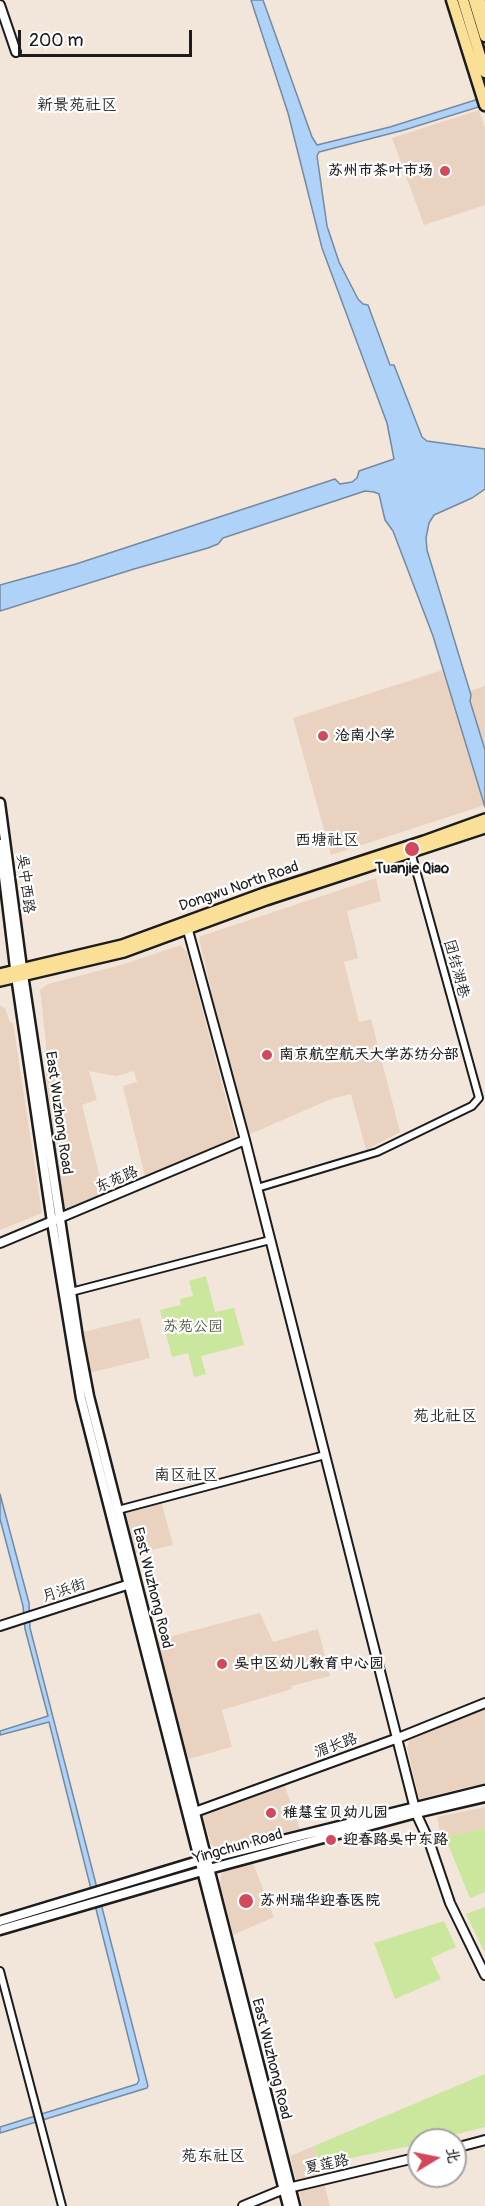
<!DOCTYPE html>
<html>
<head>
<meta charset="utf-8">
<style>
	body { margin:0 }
	#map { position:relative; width:485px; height:2206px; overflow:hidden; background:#f2e5da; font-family:Pangolin,"LXGW WenKai TC",sans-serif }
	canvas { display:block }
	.north { position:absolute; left:407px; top:2128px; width:60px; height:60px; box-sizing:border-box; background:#fff; border:2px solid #a4a4a4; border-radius:50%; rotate:80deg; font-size:16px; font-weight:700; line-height:24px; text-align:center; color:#1c1c1c }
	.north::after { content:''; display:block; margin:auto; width:21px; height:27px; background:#d1495b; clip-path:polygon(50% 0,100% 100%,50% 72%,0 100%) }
	.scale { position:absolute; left:18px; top:30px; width:174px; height:27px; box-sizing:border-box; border:3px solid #1c1c1c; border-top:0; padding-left:8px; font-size:18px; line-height:21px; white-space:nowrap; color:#1c1c1c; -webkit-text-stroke:4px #fff; paint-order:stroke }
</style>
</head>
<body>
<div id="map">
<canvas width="485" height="2206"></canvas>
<div class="north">北</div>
<div class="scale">200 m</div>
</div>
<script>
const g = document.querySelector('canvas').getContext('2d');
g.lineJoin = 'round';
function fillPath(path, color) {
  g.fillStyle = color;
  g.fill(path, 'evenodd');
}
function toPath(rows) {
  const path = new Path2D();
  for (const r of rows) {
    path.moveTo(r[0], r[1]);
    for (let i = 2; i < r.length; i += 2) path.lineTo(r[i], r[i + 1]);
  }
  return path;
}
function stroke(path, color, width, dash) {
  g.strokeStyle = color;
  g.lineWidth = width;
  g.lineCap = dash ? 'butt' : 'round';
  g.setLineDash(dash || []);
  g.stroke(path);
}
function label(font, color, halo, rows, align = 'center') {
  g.font = font + ' Pangolin,"LXGW WenKai TC",sans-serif';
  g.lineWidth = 4.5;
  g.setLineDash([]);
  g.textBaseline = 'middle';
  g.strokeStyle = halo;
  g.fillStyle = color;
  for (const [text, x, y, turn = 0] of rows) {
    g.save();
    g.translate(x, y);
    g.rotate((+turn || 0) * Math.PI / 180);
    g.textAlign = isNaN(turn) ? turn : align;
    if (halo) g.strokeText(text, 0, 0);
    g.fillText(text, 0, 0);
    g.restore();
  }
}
fillPath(toPath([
	[479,110,485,128,485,205,424,225,392,138],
	[443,670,485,805,331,855,293,718],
	[485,686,485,750,470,701,470,691],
	[376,878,381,901,347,911,358,958,344,962,359,1022,371,1019,400,1132,366,1150,351,1094,331,1099,248,1135,211,998,211,990,199,939,201,936],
	[178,946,181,946,187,952,236,1137,145,1177,123,1086,137,1082,134,1071,116,1076,89,1071,97,1100,82,1105,104,1194,66,1209,63,1204,46,1079,46,1044,40,990,48,984,121,965],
	[0,1005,5,1008,10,1022,13,1023,42,1213,0,1230],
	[140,1318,150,1358,89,1373,83,1332],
	[161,1501,173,1545,135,1554,124,1511],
	[260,1613,273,1642,318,1629,330,1676,291,1686,292,1689,222,1710,232,1747,188,1759,157,1640],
	[485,1709,485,1783,419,1799,407,1747,410,1740],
	[284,1784,300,1829,225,1848,216,1848,211,1844,202,1812],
	[485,1807,485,1828,441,1838,437,1817],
	[252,1861,274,1917,233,1935,220,1884,221,1874,228,1868],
	[314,2146,330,2206,303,2206,290,2156]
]), '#e9d3c0');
fillPath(toPath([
	[206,1276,215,1312,234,1308,244,1345,201,1356,206,1374,194,1377,188,1353,172,1357,160,1310,181,1305,180,1299,193,1296,189,1281],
	[485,1828,485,1892,470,1898,445,1837],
	[485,1907,485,1953,466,1914],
	[444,1921,456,1947,431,1958,441,1979,395,1999,374,1943],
	[485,2074,485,2127,433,2140,419,2140,419,2144,351,2158,320,2168,314,2146]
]), '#cbe79d');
const water = toPath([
	[251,0,263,0,312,137,317,145,390,127,485,97,485,105,404,130,319,152,317,156,327,226,339,262,358,299,363,304,368,305,390,365,394,365,422,437,427,441,485,449,485,489,472,498,434,515,429,523,426,538,427,550,471,695,470,701,485,750,485,807,433,636,393,531,385,520,379,494,374,492,365,491,223,538,218,544,208,548,134,569,0,611,0,585,76,564,335,479,340,484,352,482,357,478,359,471,394,459,387,423,322,248,288,113,251,0],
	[0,1494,29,1603,30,1628,148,2086,147,2088,0,2133,0,2127,137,2084,139,2080,49,1722,0,1735,0,1731,48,1716,25,1629,23,1606,0,1519,0,1494]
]);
fillPath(water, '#afd3f8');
stroke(water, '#748aa0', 1.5);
const minor = toPath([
	[257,1188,377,1152,472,1106,479,1098,411,852],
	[71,1292,270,1240],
	[118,1510,325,1455],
	[0,1971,62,2206]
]);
const tertiary = toPath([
	[0,5,16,52],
	[186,923,245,1140,416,1813,429,1841,450,1903,485,1975],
	[0,1243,245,1140],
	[0,1626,133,1583],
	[195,1812,398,1738,485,1703],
	[455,2148,485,2140],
	[243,2206,284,2189,419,2157]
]);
const secondary = toPath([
	[0,803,22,968,78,1338,89,1396,295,2206],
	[0,844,16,976,52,1222,81,1398,288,2206],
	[0,1921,198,1861,485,1790],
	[0,1930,209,1869,416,1813,485,1797]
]);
const primary = toPath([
	[480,0,485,16],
	[0,974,122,945,264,893,424,841,485,819],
	[0,981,124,952,266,900,485,828]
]);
const trunk = toPath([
	[452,0,485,105],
	[463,0,485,72],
	[474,0,485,36]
]);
stroke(minor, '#1c1c1c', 10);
stroke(tertiary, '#1c1c1c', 12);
stroke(secondary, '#1c1c1c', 13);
stroke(primary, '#1c1c1c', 14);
stroke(trunk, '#1c1c1c', 15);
stroke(minor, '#fff', 6);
stroke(tertiary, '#fff', 8);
stroke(secondary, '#fff', 8);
stroke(primary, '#fadf96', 9);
stroke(trunk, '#fadf96', 10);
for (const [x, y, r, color] of [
	[445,171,6,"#d1495b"],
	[323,736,6,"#d1495b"],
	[412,849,8,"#d1495b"],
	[267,1055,6,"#d1495b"],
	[222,1664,6,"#d1495b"],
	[271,1813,6,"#d1495b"],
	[331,1840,6,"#d1495b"],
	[246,1901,8,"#d1495b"]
]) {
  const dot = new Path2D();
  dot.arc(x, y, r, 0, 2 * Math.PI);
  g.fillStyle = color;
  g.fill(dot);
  stroke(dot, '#fff', 2);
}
label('bold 15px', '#1c1c1c', '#fff', [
	["苏州市茶叶市场",433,171,"right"],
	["沧南小学",335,736],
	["Tuanjie Qiao",412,869,"center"],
	["南京航空航天大学苏纺分部",279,1055],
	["吴中区幼儿教育中心园",234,1664],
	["稚慧宝贝幼儿园",283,1813],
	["迎春路吴中东路",343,1840],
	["苏州瑞华迎春医院",260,1901]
], 'left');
label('15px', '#1c1c1c', '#fff', [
	["吴中西路",25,884,83],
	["Dongwu North Road",239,887,-19],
	["团结湖巷",456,969,75],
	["East Wuzhong Road",58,1113,82],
	["东苑路",117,1180,-23],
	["East Wuzhong Road",152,1588,76],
	["月浜街",64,1591,-18],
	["湄长路",336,1746,-20],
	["Yingchun Road",238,1847,-16],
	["East Wuzhong Road",271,2059,76],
	["夏莲路",327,2165,-12]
]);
label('15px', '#515943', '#fff', [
	["苏苑公园",193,1327]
]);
label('16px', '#1c1c1c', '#fff', [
	["新景苑社区",77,106],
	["西塘社区",327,841],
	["苑北社区",445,1417],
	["南区社区",186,1476],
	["苑东社区",213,2157]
]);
</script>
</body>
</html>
